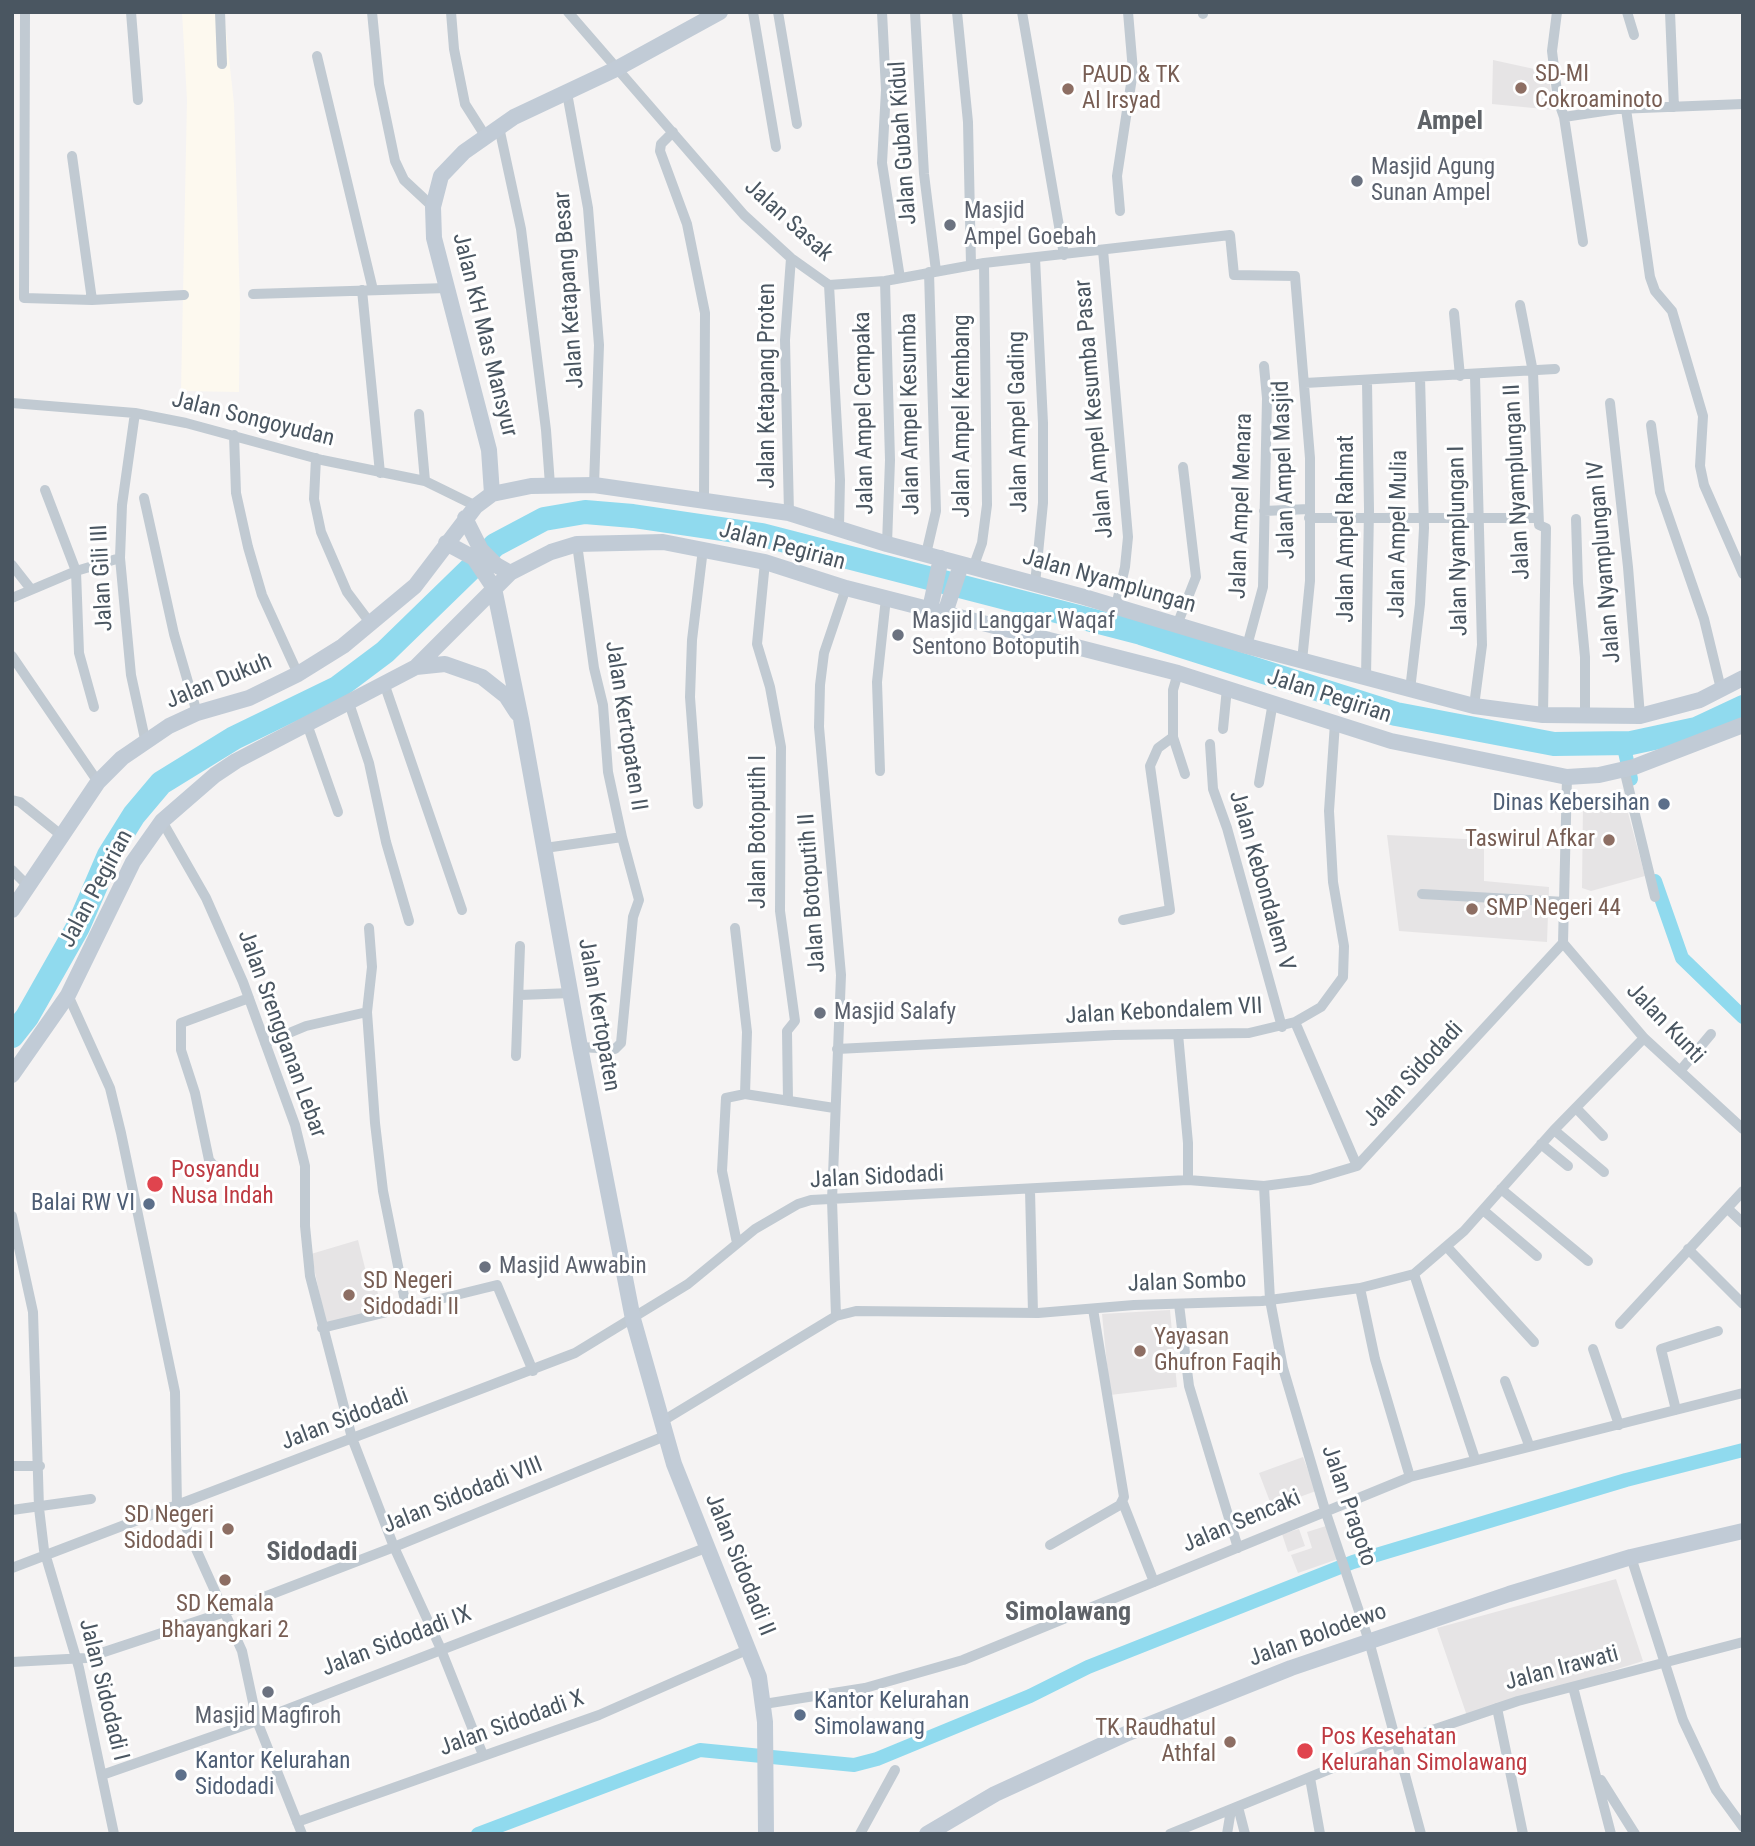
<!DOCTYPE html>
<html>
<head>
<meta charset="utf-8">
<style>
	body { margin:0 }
	#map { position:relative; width:1755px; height:1846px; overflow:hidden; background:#f5f3f3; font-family:"Roboto Condensed",sans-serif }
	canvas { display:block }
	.frame { position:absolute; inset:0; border:14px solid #4a5661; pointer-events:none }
</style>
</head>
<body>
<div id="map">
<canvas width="1755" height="1846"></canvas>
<div class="frame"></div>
</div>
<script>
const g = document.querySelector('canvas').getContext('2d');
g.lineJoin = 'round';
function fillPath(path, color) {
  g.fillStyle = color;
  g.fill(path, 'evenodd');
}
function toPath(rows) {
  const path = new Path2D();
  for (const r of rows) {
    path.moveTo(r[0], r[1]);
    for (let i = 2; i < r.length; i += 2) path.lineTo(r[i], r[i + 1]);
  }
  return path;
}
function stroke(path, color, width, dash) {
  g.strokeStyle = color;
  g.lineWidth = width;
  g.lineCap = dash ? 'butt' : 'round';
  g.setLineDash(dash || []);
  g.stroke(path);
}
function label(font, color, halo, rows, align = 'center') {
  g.font = font + ' "Roboto Condensed",sans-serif';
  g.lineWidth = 6;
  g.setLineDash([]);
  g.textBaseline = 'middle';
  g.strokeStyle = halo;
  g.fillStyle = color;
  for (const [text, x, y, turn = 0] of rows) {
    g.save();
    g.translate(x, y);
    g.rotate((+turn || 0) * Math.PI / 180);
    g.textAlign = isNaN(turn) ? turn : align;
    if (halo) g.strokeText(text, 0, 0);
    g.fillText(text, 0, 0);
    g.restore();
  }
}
fillPath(toPath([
	[182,12,224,12,234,104,240,304,239,392,181,391,187,100]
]), '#fdf9ef');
fillPath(toPath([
	[1493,60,1548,72,1554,110,1492,104],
	[1624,798,1645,876,1591,891,1582,888,1583,804],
	[1387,835,1484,840,1484,881,1549,887,1547,942,1399,931],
	[358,1240,368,1280,374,1279,382,1309,326,1324,311,1254],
	[1170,1310,1177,1387,1110,1395,1102,1314],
	[1303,1457,1316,1491,1272,1507,1259,1473],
	[1326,1526,1338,1559,1298,1573,1291,1555,1312,1548,1307,1532],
	[1299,1529,1305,1546,1288,1552,1282,1534],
	[1616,1579,1643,1661,1467,1716,1437,1628]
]), '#e6e4e5');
stroke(toPath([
	[1623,743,1631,779],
	[1655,881,1682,958,1743,1017],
	[478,1834,700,1750,854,1765,877,1759,1030,1696,1088,1667,1353,1562,1626,1480,1743,1450]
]), '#90daee', 14);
stroke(toPath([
	[12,1036,27,1017,78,927,109,855,134,815,161,783,234,738,337,688,385,652,495,545,544,519,585,512,633,516,762,535,1141,633,1396,714,1554,744,1631,743,1696,729,1743,707]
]), '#90daee', 24);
stroke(toPath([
	[25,12,24,298,92,300,184,295],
	[131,12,138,100],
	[220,12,222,64],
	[372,12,379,84,395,161,404,180,433,207],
	[451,12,454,49,465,104,486,137],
	[568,12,744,215,791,258,829,285,840,480,839,527],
	[753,12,776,147],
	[778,12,797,124],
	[882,12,886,90,882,163,900,278],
	[915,12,924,174,936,271],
	[957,12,968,122,971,265],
	[1022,12,1064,255],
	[1557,12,1552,51,1558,100,1564,117,1617,109,1743,104],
	[1627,12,1634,35],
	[1670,12,1674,107],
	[1203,14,1203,12],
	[317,56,373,290],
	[567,93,588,208,599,345,594,485],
	[1626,109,1650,277,1655,291,1672,311,1703,416,1700,466,1704,485,1743,574],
	[1564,117,1583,242],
	[499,127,521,229,546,430,550,485],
	[673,132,661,144,660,151,687,224,705,313,704,498],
	[72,156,92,300],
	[1120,211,1117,176,1133,71,1128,12],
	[1103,250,1128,537,1125,567,1116,606],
	[885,281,890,460,887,544],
	[829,285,885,281,984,263,1230,235,1234,275,1295,276,1310,458,1310,581,1302,661],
	[362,290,380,473],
	[253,294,447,288],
	[1520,305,1533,372,1539,525,1546,528,1543,715],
	[1454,313,1460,376],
	[1305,383,1555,369],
	[12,403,135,413,186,423,322,460,425,481,476,506],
	[1610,403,1628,567,1640,716],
	[135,413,122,505,120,558,131,675,145,739],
	[419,414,425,481],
	[1651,425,1660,492,1704,619,1721,689],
	[234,435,236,493,248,547,262,595,298,674],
	[316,458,314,499,321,532,347,592,371,624],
	[45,490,76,571,79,653,94,707],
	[144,498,174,634,197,713],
	[1264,511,1309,509],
	[789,513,785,340,791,258],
	[1309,518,1538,518],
	[1576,519,1578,583,1585,657,1585,717],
	[926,554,936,511,929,272],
	[765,562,757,644,770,687,781,747,780,911,795,1021,787,1031,788,1101],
	[12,565,30,588],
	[973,568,982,543,987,505,984,263],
	[1035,584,1043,503,1043,423,1035,258],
	[12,598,76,571,120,558],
	[1177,625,1196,577,1183,467],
	[1247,646,1263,587,1267,398,1264,366],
	[12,656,98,782],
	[1178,673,1173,690,1173,737,1185,774],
	[1366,677,1369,510,1367,382],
	[385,686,462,910],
	[1410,690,1420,604,1424,528,1420,377],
	[349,703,369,763,386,842,409,921],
	[1474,706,1482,645,1475,376],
	[307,724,338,812],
	[1223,729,1227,688],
	[1210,744,1213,789,1227,828,1282,1027],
	[1624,769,1655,897],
	[880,771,877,682,886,598],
	[1259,783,1273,702],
	[12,800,20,802,61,835],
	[698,804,690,697,692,640,703,549],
	[162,821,206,898,243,982,295,1125,305,1166,305,1226,310,1276,352,1438,394,1547,440,1647,483,1755],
	[545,848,622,837,608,772,603,705,594,668,577,544],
	[12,870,28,886],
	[1422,894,1565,902],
	[1123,920,1170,910,1150,766,1158,748,1173,737],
	[369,928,372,967,367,1012,375,1123,383,1191,406,1306],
	[735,928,747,1032,745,1094],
	[1563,943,1644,1038,1743,1129],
	[68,995,110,1088,121,1133,175,1392,177,1507,242,1651,257,1721,302,1834],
	[520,995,571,993],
	[1295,1022,1357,1166],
	[1178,1034,1188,1143,1188,1180],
	[265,1043,306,1026,367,1012],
	[580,1047,615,1049,621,1043,633,917,639,900,622,837],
	[837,1049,1114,1035,1249,1033,1295,1022,1321,1007,1343,977,1344,946,1333,882,1329,811,1335,723],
	[516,1056,520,946],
	[1680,1071,1711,1034],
	[1576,1108,1603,1136],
	[1554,1130,1604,1172],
	[1541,1144,1568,1166],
	[234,1170,214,1166,209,1160,195,1093,181,1050,181,1023,249,998],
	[1264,1186,1270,1300,1283,1368,1325,1510,1369,1641,1421,1834],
	[1501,1189,1588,1261],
	[1030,1190,1033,1313],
	[1728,1209,1743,1223],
	[1483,1210,1537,1256],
	[12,1216,33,1312,39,1508,44,1550,79,1668,114,1834],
	[737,1243,722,1171,726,1098,745,1094,834,1108],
	[1447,1247,1534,1342],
	[1688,1249,1743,1304],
	[1414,1274,1475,1459],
	[1360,1288,1375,1359,1410,1477],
	[1179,1304,1189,1386,1238,1548],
	[836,1316,832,1200,841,975,819,727,820,685,824,653,846,588],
	[1620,1324,1743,1191],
	[322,1328,497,1285,533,1371],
	[1593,1349,1619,1425],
	[1505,1381,1529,1445],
	[1676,1410,1661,1349,1718,1331],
	[661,1422,836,1316,856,1311,1038,1313,1134,1305,1262,1301,1360,1288,1414,1274,1464,1231,1554,1130,1644,1038],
	[12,1466,40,1466],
	[1123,1503,1154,1582],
	[12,1510,91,1499],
	[1050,1545,1120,1505,1124,1497,1093,1309],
	[1631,1557,1683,1720,1716,1790,1743,1827],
	[12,1568,575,1353,688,1284,755,1229,798,1204,811,1200,1188,1180,1264,1186,1310,1180,1357,1166,1563,943,1567,777],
	[12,1662,86,1658,225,1612,394,1547,665,1436],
	[1573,1687,1611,1834],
	[764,1704,865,1688,963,1660,1410,1477,1743,1393],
	[1497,1708,1523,1834],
	[102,1775,257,1721,708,1547],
	[1310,1778,1320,1834],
	[1601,1780,1635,1834],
	[1238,1807,1245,1834],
	[297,1822,599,1715,749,1649],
	[860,1834,895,1770],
	[1170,1834,1394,1743,1518,1701,1743,1642],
	[1227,1834,1231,1810]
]), '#c1cad2', 10);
stroke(toPath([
	[492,494,489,450,434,238,433,207,441,176,464,152,514,117,616,69,720,12],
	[465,518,481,550,496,565,510,573],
	[446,543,474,558,494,588,521,719,580,1047,633,1319,674,1464,759,1677,765,1722,766,1834],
	[930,609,941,558],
	[945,613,961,565],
	[416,667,445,664,482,677,506,696,517,713],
	[12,910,98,782,122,758,169,726,197,713,249,698,298,674,343,646,415,586,476,506,492,494,531,486,594,485,789,513,887,544,1084,597,1247,646,1474,706,1543,715,1640,716,1700,700,1743,678],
	[12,1075,68,995,133,862,162,821,215,775,236,761,416,667,510,573,551,552,577,544,663,542,765,562,846,588,1178,673,1391,741,1567,777,1599,775,1634,767,1743,725],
	[927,1834,995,1794,1128,1733,1291,1668,1509,1594,1631,1557,1743,1531]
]), '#c1cbd6', 16);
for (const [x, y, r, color] of [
	[1521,88,7,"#8d6e63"],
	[1068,89,7,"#8d6e63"],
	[1357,181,7,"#6b7280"],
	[950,225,7,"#6b7280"],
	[898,635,7,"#6b7280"],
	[1664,804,7,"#5c6f8a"],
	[1609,840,7,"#8d6e63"],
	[1472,909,7,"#8d6e63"],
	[820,1013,7,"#6b7280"],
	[155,1184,9,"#e0444e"],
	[149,1204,7,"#5c6f8a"],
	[485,1267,7,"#6b7280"],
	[349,1295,7,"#8d6e63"],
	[1140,1351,7,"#8d6e63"],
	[228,1529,7,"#8d6e63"],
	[225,1580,7,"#8d6e63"],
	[268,1692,7,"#6b7280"],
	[800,1715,7,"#5c6f8a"],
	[1230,1742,7,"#8d6e63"],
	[1305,1751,9,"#e0444e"],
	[181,1775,7,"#5c6f8a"]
]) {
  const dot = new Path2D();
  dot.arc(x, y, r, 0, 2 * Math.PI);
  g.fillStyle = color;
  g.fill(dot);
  stroke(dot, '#fff', 2.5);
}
label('23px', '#785e54', '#fff', [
	["SD-MI",1535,75],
	["Cokroaminoto",1535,101],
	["PAUD & TK",1082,76],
	["Al Irsyad",1082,102],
	["Taswirul Afkar",1595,840,"right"],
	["SMP Negeri 44",1486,909],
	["SD Negeri",363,1282],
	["Sidodadi II",363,1308],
	["Yayasan",1154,1338],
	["Ghufron Faqih",1154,1364],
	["SD Negeri",214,1516,"right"],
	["Sidodadi I",214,1542,"right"],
	["SD Kemala",225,1605,"center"],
	["Bhayangkari 2",225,1631,"center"],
	["TK Raudhatul",1216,1729,"right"],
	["Athfal",1216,1755,"right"]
], 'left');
label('23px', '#4a5661', '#fff', [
	["Jalan Gubah Kidul",904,143,-94],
	["Jalan Sasak",788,221,42],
	["Jalan Ketapang Besar",570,290,-94],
	["Jalan KH Mas Mansyur",484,335,76],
	["Jalan Ketapang Proten",768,386,-90],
	["Jalan Ampel Kesumba Pasar",1095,409,-95],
	["Jalan Ampel Cempaka",865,413,-91],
	["Jalan Ampel Kesumba",911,414,-91],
	["Jalan Ampel Kembang",963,416,-90],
	["Jalan Songoyudan",253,420,14],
	["Jalan Ampel Gading",1019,422,-91],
	["Jalan Ampel Masjid",1285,470,-92],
	["Jalan Nyamplungan II",1518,482,-93],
	["Jalan Ampel Menara",1242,506,-88],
	["Jalan Ampel Rahmat",1347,529,-90],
	["Jalan Ampel Mulia",1399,534,-89],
	["Jalan Nyamplungan I",1459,541,-91],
	["Jalan Pegirian",782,547,15],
	["Jalan Nyamplungan IV",1605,562,-95],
	["Jalan Gili III",103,578,-93],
	["Jalan Nyamplungan",1109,582,16],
	["Jalan Dukuh",219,682,-22],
	["Jalan Pegirian",1329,697,18],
	["Jalan Kertopaten II",625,726,81],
	["Jalan Botoputih I",759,832,-90],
	["Jalan Kebondalem V",1261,881,74],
	["Jalan Pegirian",97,889,-62],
	["Jalan Botoputih II",813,893,-94],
	["Jalan Kebondalem VII",1164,1012,-3],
	["Jalan Kertopaten",598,1015,80],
	["Jalan Kunti",1665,1024,46],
	["Jalan Srengganan Lebar",281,1034,70],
	["Jalan Sidodadi",1414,1075,-47],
	["Jalan Sidodadi",877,1178,-3],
	["Jalan Sombo",1187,1283,-2],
	["Jalan Sidodadi",345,1420,-21],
	["Jalan Sidodadi VIII",463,1496,-22],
	["Jalan Pragoto",1348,1506,71],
	["Jalan Sencaki",1242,1522,-23],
	["Jalan Sidodadi II",739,1565,68],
	["Jalan Bolodewo",1318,1636,-20],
	["Jalan Sidodadi IX",397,1642,-21],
	["Jalan Irawati",1562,1669,-15],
	["Jalan Sidodadi I",103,1690,76],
	["Jalan Sidodadi X",512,1724,-20]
]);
label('23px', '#5b616d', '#fff', [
	["Masjid Agung",1371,168],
	["Sunan Ampel",1371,194],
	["Masjid",964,212],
	["Ampel Goebah",964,238],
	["Masjid Langgar Waqaf",912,622],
	["Sentono Botoputih",912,648],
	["Masjid Salafy",834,1013],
	["Masjid Awwabin",499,1267],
	["Masjid Magfiroh",268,1717,"center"]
], 'left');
label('23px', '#4e5e75', '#fff', [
	["Dinas Kebersihan",1650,804],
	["Balai RW VI",135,1204],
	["Kantor Kelurahan",814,1702,"left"],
	["Simolawang",814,1728,"left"],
	["Kantor Kelurahan",195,1762,"left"],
	["Sidodadi",195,1788,"left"]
], 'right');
label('23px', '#be3a42', '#fff', [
	["Posyandu",171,1171],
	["Nusa Indah",171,1197],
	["Pos Kesehatan",1321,1738],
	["Kelurahan Simolawang",1321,1764]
], 'left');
label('bold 26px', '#5f6368', '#fff', [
	["Ampel",1450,122],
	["Sidodadi",312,1553],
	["Simolawang",1068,1613]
]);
</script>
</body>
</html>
